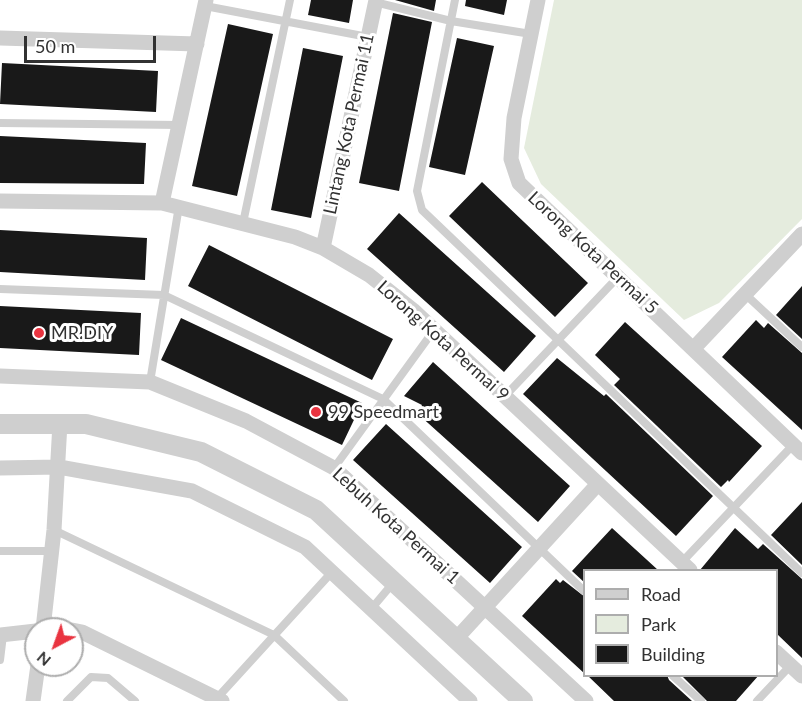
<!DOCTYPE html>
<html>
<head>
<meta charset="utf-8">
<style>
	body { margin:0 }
	#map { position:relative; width:802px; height:701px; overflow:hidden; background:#fff; font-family:Lato,sans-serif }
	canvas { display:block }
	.legend { position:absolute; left:583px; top:569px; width:195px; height:108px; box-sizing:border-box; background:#fff; border:2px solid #adadad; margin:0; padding:8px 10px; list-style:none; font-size:18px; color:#323232 }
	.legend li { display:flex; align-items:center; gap:12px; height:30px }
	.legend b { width:30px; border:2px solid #adadad }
	.north { position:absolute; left:24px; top:617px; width:60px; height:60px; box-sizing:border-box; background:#fff; border:2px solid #adadad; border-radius:50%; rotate:221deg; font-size:16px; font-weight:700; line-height:24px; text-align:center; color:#323232 }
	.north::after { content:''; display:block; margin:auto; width:21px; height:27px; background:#e93440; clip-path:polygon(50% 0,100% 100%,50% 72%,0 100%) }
	.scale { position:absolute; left:24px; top:36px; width:132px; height:27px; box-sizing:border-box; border:3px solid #323232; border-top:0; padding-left:8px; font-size:18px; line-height:21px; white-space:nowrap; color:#323232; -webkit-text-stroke:4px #fff; paint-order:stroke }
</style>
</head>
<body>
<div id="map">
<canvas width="802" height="701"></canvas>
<ul class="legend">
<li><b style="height:8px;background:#cfcfcf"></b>Road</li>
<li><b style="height:16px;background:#e5ecde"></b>Park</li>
<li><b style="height:16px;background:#191919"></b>Building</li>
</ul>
<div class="north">N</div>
<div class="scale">50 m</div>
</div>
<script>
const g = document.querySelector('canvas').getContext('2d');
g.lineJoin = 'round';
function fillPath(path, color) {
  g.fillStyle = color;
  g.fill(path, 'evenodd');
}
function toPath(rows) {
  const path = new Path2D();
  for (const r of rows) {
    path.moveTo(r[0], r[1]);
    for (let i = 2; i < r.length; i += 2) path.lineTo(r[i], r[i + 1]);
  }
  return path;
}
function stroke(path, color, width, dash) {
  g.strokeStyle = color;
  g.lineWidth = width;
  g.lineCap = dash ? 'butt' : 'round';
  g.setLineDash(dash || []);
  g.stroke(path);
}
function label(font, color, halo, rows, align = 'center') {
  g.font = font + ' Lato,sans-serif';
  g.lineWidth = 6;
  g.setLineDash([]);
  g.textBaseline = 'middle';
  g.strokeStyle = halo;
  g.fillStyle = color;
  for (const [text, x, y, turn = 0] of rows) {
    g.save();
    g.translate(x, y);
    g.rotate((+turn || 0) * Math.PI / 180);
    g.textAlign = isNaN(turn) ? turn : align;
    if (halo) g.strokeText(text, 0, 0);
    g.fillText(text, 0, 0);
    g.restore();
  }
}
fillPath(toPath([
	[554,0,802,0,802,219,719,303,684,320,541,184,524,148]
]), '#e5ecde');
fillPath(toPath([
	[311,0,353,0,349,23,308,15],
	[395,0,436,0,434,11],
	[466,0,507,0,504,15,465,6],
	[393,13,432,22,399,191,359,183],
	[228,24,273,34,237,196,192,186],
	[457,38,494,46,465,175,429,167],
	[303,48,343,56,311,218,271,210],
	[2,63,158,71,156,112,0,104],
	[0,136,146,143,144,184,0,183],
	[482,182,588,283,555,317,449,216],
	[399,213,536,336,504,372,367,249],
	[0,230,147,238,145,280,0,272],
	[209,245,393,339,372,380,188,286],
	[802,286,802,339,776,315],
	[0,306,141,313,139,355,0,348],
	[181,318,362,403,342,445,161,360],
	[756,320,764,328,768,323,802,353,802,430,722,357],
	[625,322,762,446,729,482,728,480,721,487,614,385,620,379,595,355],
	[557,358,604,396,606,394,713,496,676,536,523,394],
	[433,362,570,486,538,522,418,414,422,405,404,396],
	[386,424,522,547,490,583,353,460],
	[802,502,802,565,771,535],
	[612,528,658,570,585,570,585,583,572,571],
	[735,528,758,549,763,544,802,579,802,658,777,634,777,570,700,570],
	[556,579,560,583,563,580,585,597,585,674,522,616],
	[587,675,667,675,669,680,692,701,614,701],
	[681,675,759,675,736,701,707,701]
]), '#191919');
stroke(toPath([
	[455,0,417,191,422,210,802,573],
	[375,2,451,21,531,34],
	[205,6,368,37],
	[0,123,180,125],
	[243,223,290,0],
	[0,289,164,295,383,399,584,591],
	[745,294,802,347],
	[150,382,179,206],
	[505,396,618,277],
	[334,468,434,330],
	[54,530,274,635,344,701],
	[0,551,52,551],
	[681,563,793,445],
	[372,608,393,583],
	[0,660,3,635],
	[673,676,701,701],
	[218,697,332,572],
	[67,701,91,677,108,678,135,701],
	[757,701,791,665]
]), '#cfcfcf', 8);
stroke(toPath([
	[538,0,514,118,511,159,519,183,802,453],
	[0,38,197,44],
	[0,201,162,203,295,237,323,248,369,275,413,310,690,570],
	[162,203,206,0],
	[323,248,376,0],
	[694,348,802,234],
	[0,376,150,382,246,421,334,468,586,701],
	[0,468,59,467,192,491,305,547,470,701],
	[43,629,54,530,60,423],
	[72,630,82,632,222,701],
	[0,635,36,631],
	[456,639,597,485],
	[776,652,802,676],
	[33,701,38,665]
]), '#cfcfcf', 15);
stroke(toPath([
	[0,424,86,424,201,452,316,510,523,701]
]), '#cfcfcf', 20);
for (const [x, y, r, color] of [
	[39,333,6,"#e93440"],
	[316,412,6,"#e93440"]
]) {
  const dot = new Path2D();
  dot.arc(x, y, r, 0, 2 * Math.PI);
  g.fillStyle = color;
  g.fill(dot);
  stroke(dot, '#fff', 2);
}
label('18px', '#323232', '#fff', [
	["Lintang Kota Permai 11",349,124,-78],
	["Lorong Kota Permai 5",593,253,43],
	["Lorong Kota Permai 9",443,341,42],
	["Lebuh Kota Permai 1",396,526,42]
]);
label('18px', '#323232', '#fff', [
	["MR.DIY",51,333],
	["99 Speedmart",328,412]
], 'left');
</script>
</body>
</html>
